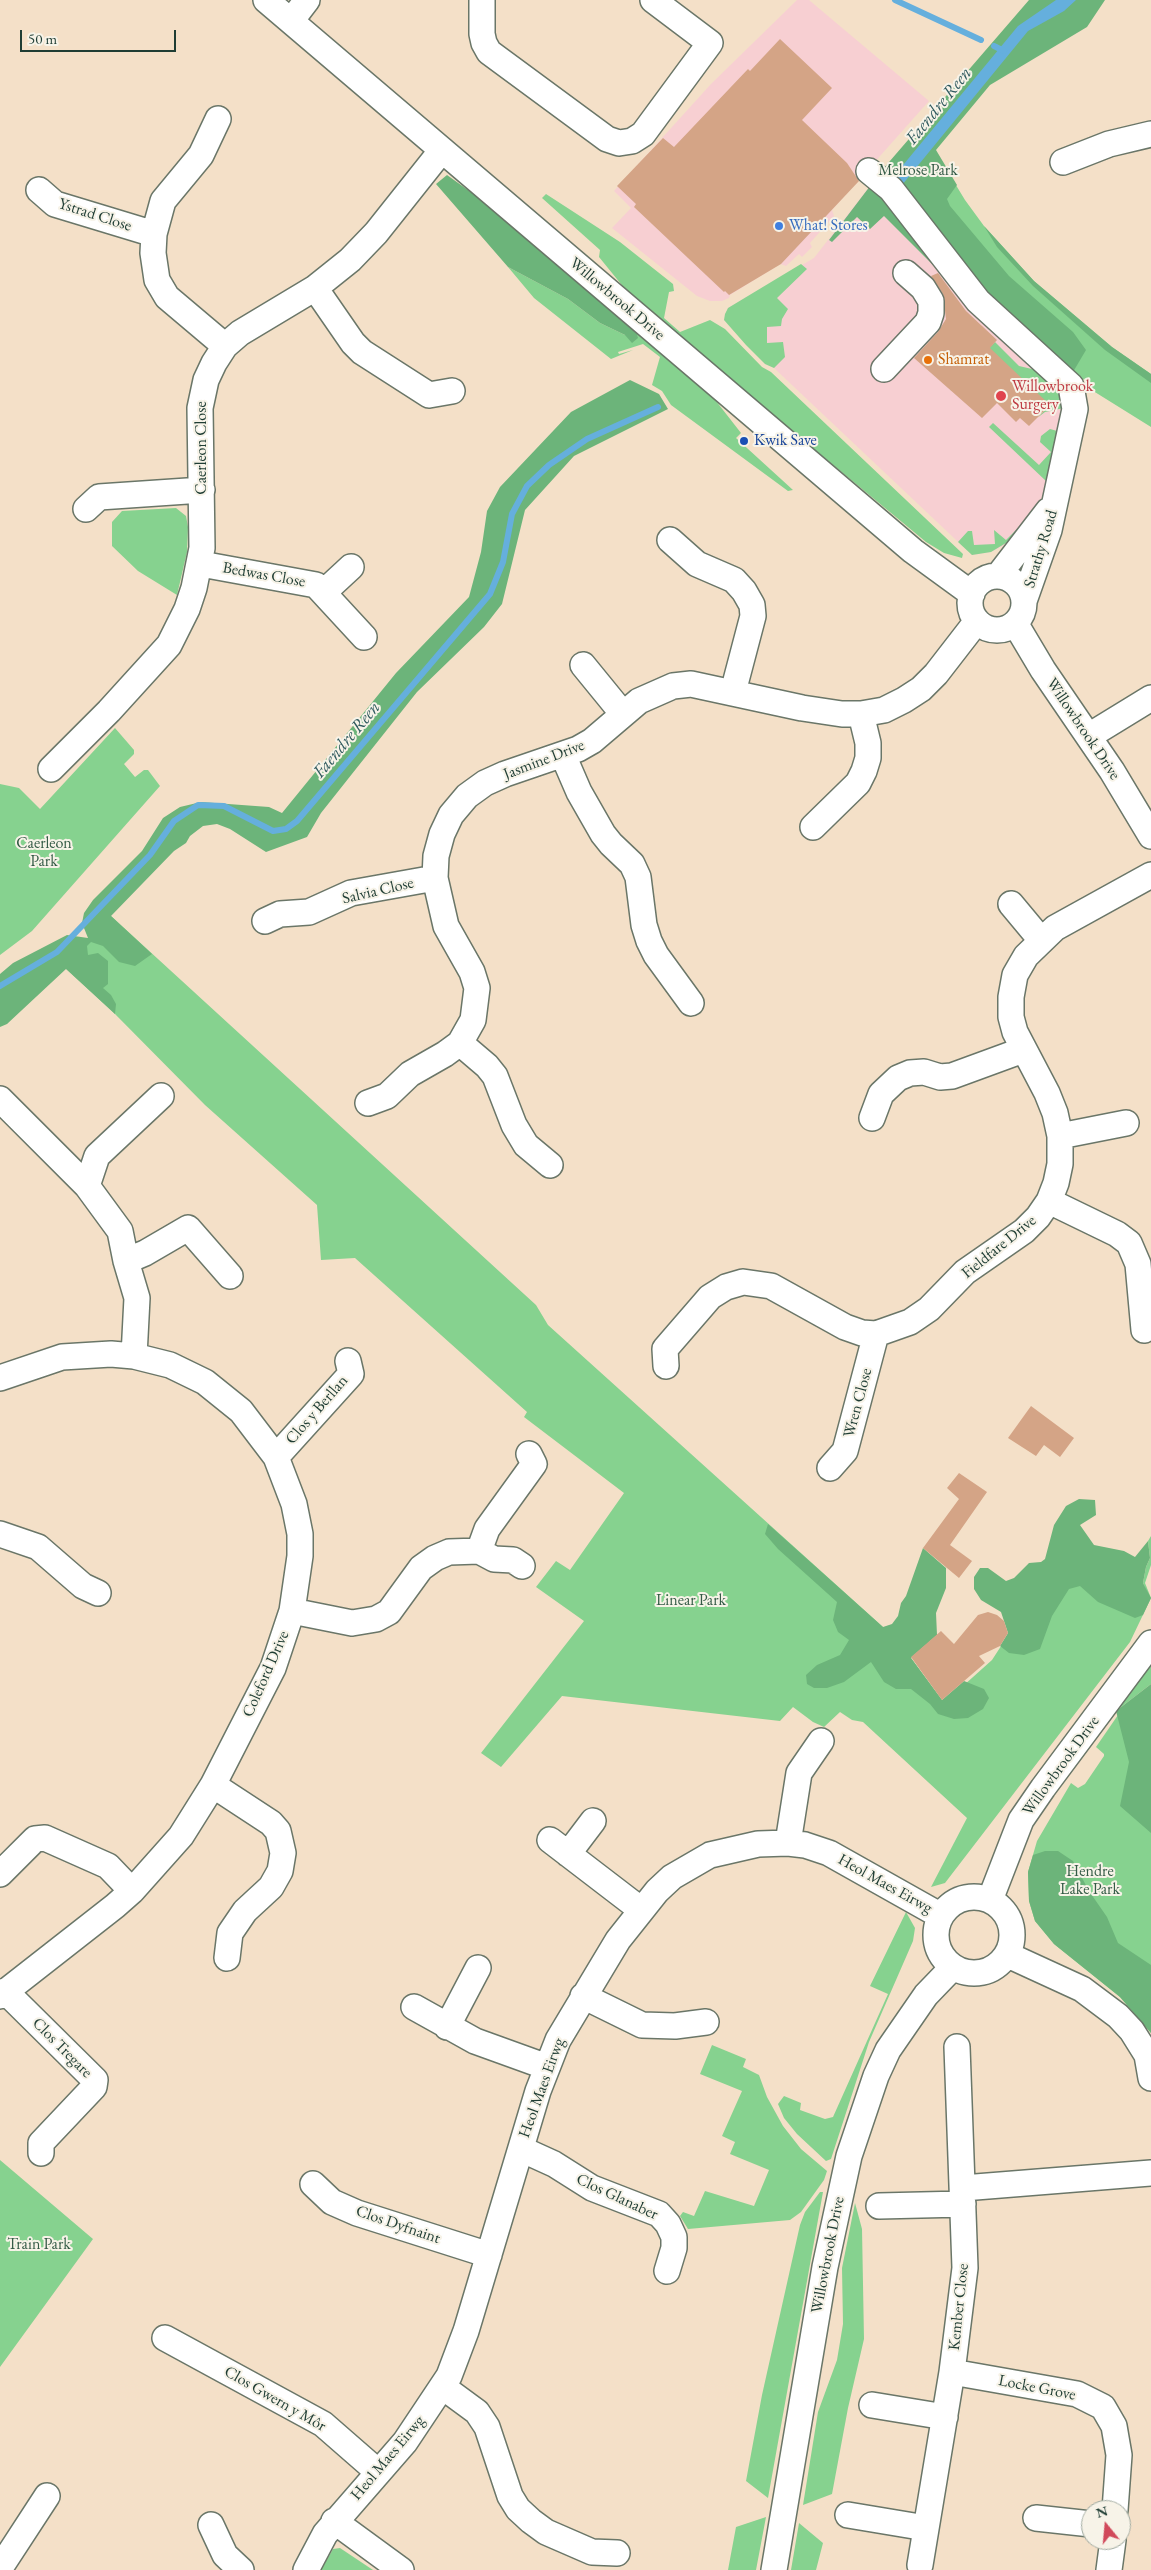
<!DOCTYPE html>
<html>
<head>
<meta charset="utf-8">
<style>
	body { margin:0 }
	#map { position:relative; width:1151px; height:2570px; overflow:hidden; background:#f4e0c8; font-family:"EB Garamond",serif }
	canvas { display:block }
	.north { position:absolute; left:1081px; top:2500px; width:50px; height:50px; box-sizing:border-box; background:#f7f3e8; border:1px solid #a1aaa0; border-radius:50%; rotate:343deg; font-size:14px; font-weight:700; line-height:20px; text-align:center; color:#1f3d34 }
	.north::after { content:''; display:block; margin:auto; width:18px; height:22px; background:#d1495b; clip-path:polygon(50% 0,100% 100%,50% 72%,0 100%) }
	.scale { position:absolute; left:20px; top:30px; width:156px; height:22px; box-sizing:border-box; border:2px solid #1f3d34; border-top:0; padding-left:6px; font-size:15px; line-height:18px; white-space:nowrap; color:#1f3d34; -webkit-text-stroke:4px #f7f3e8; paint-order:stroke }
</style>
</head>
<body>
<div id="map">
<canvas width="1151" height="2570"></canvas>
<div class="north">N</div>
<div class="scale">50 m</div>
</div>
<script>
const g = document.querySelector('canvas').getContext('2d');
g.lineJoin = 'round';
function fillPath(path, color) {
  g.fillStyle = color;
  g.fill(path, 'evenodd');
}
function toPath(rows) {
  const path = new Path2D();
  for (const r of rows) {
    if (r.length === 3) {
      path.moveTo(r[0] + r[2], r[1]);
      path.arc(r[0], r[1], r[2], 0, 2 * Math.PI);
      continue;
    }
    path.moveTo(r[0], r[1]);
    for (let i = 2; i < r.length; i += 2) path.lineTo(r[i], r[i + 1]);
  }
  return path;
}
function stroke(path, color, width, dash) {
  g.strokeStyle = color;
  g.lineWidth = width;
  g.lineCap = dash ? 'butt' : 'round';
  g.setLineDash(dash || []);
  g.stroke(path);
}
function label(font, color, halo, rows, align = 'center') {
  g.font = font + ' "EB Garamond",serif';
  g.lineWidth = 4;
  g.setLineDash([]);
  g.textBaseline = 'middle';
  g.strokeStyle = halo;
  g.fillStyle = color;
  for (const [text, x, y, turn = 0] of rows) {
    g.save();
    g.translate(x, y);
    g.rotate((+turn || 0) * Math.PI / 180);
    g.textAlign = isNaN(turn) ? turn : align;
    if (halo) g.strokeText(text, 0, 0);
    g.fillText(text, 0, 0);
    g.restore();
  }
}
fillPath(toPath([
	[797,0,809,0,929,101,832,210,834,216,810,243,812,247,802,257,799,254,786,266,780,264,730,295,729,298,722,301,710,301,697,296,612,228,631,208,614,191,711,84],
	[883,169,1064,408,1052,476,1036,509,1003,546,991,552,972,555,774,368,765,364,724,320,728,308,814,258]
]), '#f7cfd2');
fillPath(toPath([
	[920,126,965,200,984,226,1034,281,1112,347,1151,374,1151,427,1090,389,1087,379,1080,380,955,261],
	[546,194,620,242,673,284,674,291,669,292,664,318,680,332,710,320,725,329,762,367,771,372,963,554,962,558,944,553,926,542,634,300,599,257,600,250,542,198],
	[801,264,807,269,777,298,788,309,782,319,781,326,767,327,767,343,783,342,785,357,774,368,765,364,746,345,724,320,725,314,728,308],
	[508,267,568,299,600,323,625,335,636,331,709,392,741,433,736,438,793,490,788,491,671,405,662,391,652,385,660,357,643,344,618,352,619,354,633,350,611,359,534,298],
	[995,342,1019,366,1045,372,1059,389,1064,408,1045,412,1037,418,1050,405,950,390],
	[993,423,1039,465,1051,452,1040,442,1041,436,1050,429,1061,432,1049,479,1046,481,989,427],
	[176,508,186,516,188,527,187,552,177,595,138,571,112,546,112,522,122,511],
	[1028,518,1011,540,991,552,972,555,958,542,968,531,972,531,974,545,995,544,994,530,1006,540],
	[115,728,134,750,134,754,124,764,135,777,144,770,148,770,160,786,32,931,0,955,0,784,19,788,40,809],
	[111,916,536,1305,548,1325,883,1627,908,1654,944,1703,992,1660,1066,1546,1149,1596,1143,1583,1146,1567,1150,1558,1148,1541,1151,1536,1151,1565,1145,1583,1151,1598,1130,1642,945,1883,931,1887,967,1818,863,1722,852,1720,840,1712,824,1727,813,1722,793,1707,780,1721,562,1696,501,1767,481,1753,584,1621,536,1587,556,1561,570,1570,624,1493,524,1417,527,1412,355,1258,321,1260,317,1205,205,1105,115,1014,61,964],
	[1151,1662,1151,1684,1116,1711,1119,1705],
	[1151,1691,1151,2033,1120,1997,1054,1944,1035,1921,1029,1901,1028,1872,1037,1841,1071,1783,1078,1788,1085,1784,1104,1756,1104,1754,1096,1747,1118,1715],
	[906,1912,915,1928,913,1941,869,2042,831,2159,826,2161,797,2134,784,2118,778,2104,784,2096,801,2103,800,2110,825,2119,833,2117,888,1994,870,1986],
	[712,2045,746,2059,743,2067,759,2075,767,2097,783,2126,801,2149,827,2171,824,2180,801,2212,790,2220,688,2229,680,2216,683,2212,694,2216,705,2191,754,2206,769,2170,730,2154,735,2142,722,2136,742,2091,700,2074],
	[0,2160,93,2239,0,2367],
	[820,2192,823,2192,768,2498,746,2481,762,2395,800,2225,805,2212],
	[855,2203,862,2229,864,2339,848,2408,832,2494,803,2505,818,2412,837,2360,843,2324,842,2268],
	[766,2517,756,2570,728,2570,736,2527],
	[799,2523,823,2543,816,2570,791,2570],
	[340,2548,373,2570,321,2570,333,2549]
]), '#86d28f');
fillPath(toPath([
	[1029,0,1105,0,1087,27,990,85,936,150,957,185,947,199,950,206,1009,276,1073,332,1086,350,1073,372,940,272,884,216,870,229,857,217,832,242,829,240,883,169],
	[447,175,486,203,636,331,638,338,632,343,625,335,600,323,568,299,508,267,436,184],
	[984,226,1034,281,1112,347,1151,374,1151,383,1105,350,1033,286,997,247],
	[630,380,659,394,668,409,574,456,525,510,502,604,484,627,417,692,321,813,307,837,266,852,230,829,217,824,203,826,190,836,186,843,174,851,111,916,152,954,135,966,119,962,103,946,91,942,87,946,88,955,98,953,108,961,108,984,103,988,111,995,116,1004,115,1014,66,969,7,1024,0,1027,0,974,13,963,67,935,88,938,82,923,84,913,93,900,142,851,163,818,180,807,201,802,269,807,282,813,396,673,469,597,481,552,487,511,500,487,571,412],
	[1079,1499,1095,1500,1096,1515,1080,1525,1094,1545,1124,1551,1135,1557,1148,1541,1150,1558,1146,1567,1143,1583,1151,1598,1143,1615,1135,1618,1098,1602,1080,1586,1069,1589,1052,1616,1040,1649,1024,1655,1009,1653,1000,1646,1008,1633,1001,1612,981,1600,974,1589,974,1577,980,1568,988,1568,1006,1581,1014,1578,1029,1563,1041,1562,1045,1559,1054,1525,1066,1506],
	[768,1524,883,1627,892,1624,898,1616,901,1603,906,1596,923,1548,946,1568,946,1588,936,1613,937,1635,911,1658,942,1700,964,1681,984,1689,989,1698,983,1709,968,1718,954,1719,938,1714,930,1704,911,1689,896,1689,884,1682,871,1662,844,1682,827,1688,814,1688,807,1684,806,1675,817,1665,840,1655,849,1640,838,1632,833,1620,837,1602,778,1549,765,1534],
	[1151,1684,1151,1833,1120,1806,1129,1762,1116,1711],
	[1045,1851,1058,1851,1073,1861,1089,1891,1107,1917,1118,1943,1151,1965,1151,2033,1120,1997,1054,1944,1035,1921,1029,1901,1028,1872,1033,1855]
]), '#6cb47a');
fillPath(toPath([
	[1056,0,1076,0,1064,11,1028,31,902,185,894,176,1018,26]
]), '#65afdd');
stroke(toPath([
	[895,0,981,40],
	[994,46,1004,51],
	[0,986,57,952,150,855,174,821,198,805,224,806,273,831,286,829,297,821,490,594,503,562,512,514,527,486,549,465,587,439,658,407]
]), '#65afdd', 6);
fillPath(toPath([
	[780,39,832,88,802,120,847,163,859,181,781,264,729,295,725,291,724,292,634,207,636,204,617,186,663,138,674,147,748,69,750,71],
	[938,273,966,311,997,340,990,348,1050,405,1029,426,1020,418,1016,422,997,403,982,418,914,358,938,332,946,319,943,294,931,276],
	[1031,1406,1074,1438,1060,1457,1044,1445,1036,1456,1008,1438],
	[959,1473,987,1492,950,1545,972,1561,959,1578,923,1548,959,1499,947,1488],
	[988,1612,997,1615,1004,1621,1008,1633,1000,1646,979,1656,985,1663,942,1700,911,1657,941,1631,954,1644,978,1615]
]), '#d4a486');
const minor = toPath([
	[266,0,913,551,972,594],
	[482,0,482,34,484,43,489,52,607,139,619,143,632,141,643,134,710,43,653,0],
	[291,21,307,0],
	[218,119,201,155,163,201,154,234,153,253,157,280,167,297,225,346],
	[1063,162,1109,144,1151,134],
	[869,171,891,189,978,301,1071,386,1075,409,1049,530,1024,601],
	[39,190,55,204,154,234],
	[315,288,353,343,362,352,429,395,452,391],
	[884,369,928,322,931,313,931,301,923,288,906,273],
	[86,509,99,497,202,490],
	[670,540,697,564,734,580,744,591,752,605,753,616,733,692],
	[201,564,316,585,364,637],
	[998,576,1048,511],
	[997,603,27],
	[324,592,351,567],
	[1015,623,1043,670,1112,771,1151,836],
	[583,665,623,714],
	[1089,736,1151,698],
	[563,755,579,792,603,834,611,844,632,864,638,877,644,925,649,941,656,955,691,1003],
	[51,769,109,711,169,645,187,609,194,588,202,548,200,408,206,380,214,363,225,346,240,333,315,288,350,260,376,233,442,150],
	[813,827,858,783,864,771,868,758,868,743,861,714],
	[1011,904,1041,940],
	[265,921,280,914,309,912,351,893,435,878],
	[460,1043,487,1066,495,1076,514,1125,526,1145,550,1165],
	[0,1099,87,1186,120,1231,126,1261,137,1298,134,1356],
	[368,1103,387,1096,410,1074,445,1054,460,1043,473,1020,477,988,472,972,446,926,435,878,436,856,442,834,451,815,467,796,485,783,505,774,578,749,592,741,639,701,673,686,691,684,802,708,842,714,861,714,884,710,904,700,921,689,936,674,977,621],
	[872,1118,881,1094,898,1078,910,1073,924,1072,940,1077,952,1076,1023,1050],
	[1060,1136,1126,1123],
	[87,1186,97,1156,161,1096],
	[1049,1201,1117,1234,1129,1243,1138,1264,1144,1330],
	[126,1261,145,1253,188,1228,230,1276],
	[666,1366,665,1349,710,1297,726,1287,743,1282,771,1286,845,1327,862,1333,876,1334,910,1322,929,1309,965,1272,1024,1231,1038,1217,1049,1201,1056,1183,1060,1164,1060,1136,1055,1113,1047,1093,1015,1032,1011,1017,1011,997,1015,975,1026,956,1055,928,1151,875],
	[0,1378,62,1357,111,1354,134,1356,170,1365,205,1382,241,1411,276,1457,294,1504,300,1534,300,1556,292,1611,273,1668,213,1785,181,1836,132,1891,115,1906,0,1996],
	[276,1457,351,1374,348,1361],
	[830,1468,845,1451,876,1334],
	[0,1534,38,1547,83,1586,98,1593],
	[479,1551,487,1529,534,1464,529,1454],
	[292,1611,352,1623,376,1619,389,1612,421,1568,435,1558,449,1552,479,1551,494,1559,513,1560,522,1566],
	[213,1785,271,1823,278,1831,283,1853,280,1871,271,1887,245,1911,230,1933,227,1958],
	[550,1840,640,1909],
	[788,1843,799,1773,821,1741],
	[568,1854,593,1821],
	[0,1874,35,1839,45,1838,108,1866,132,1891],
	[974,1935,38],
	[990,1900,1021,1820,1043,1788,1151,1643],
	[1008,1955,1082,1989,1118,2016,1132,2031,1147,2055,1151,2078],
	[5,1991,95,2080,94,2087,41,2143,41,2153],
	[583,1996,642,2025,675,2026,706,2022],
	[414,2007,475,2041,547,2067],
	[447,2027,478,1968],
	[521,2149,554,2164,592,2188,659,2214,668,2224,674,2237,674,2248,667,2271],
	[313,2184,332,2202,357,2213,489,2255],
	[963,2188,1151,2173],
	[879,2206,963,2204],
	[165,2338,323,2424,378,2472],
	[952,2372,1077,2394,1103,2407,1114,2426,1119,2455,1115,2510],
	[443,2387,477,2412,487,2427,510,2496,518,2509,531,2521,546,2532,592,2552,617,2553],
	[872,2405,945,2417],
	[848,2515,926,2528],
	[1036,2518,1091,2524],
	[334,2521,401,2570],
	[211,2525,225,2555,241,2570],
	[920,2565,952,2372,965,2268,957,2047],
	[0,2568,47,2496],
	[306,2570,325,2534,405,2442,449,2376,466,2331,538,2091,558,2040,618,1940,657,1891,672,1877,710,1855,758,1844,788,1843,805,1845,829,1853,941,1916],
	[774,2570,825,2267,849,2156,876,2076,888,2050,926,1995,953,1967],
	[1109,2570,1113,2540]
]);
stroke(minor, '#6a7668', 28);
stroke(minor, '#fff', 25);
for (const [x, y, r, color] of [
	[779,226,5,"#3f7fe0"],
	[928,360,5,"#e8710a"],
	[1001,396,6,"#e0444e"],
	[744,441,5,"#1a4fb4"]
]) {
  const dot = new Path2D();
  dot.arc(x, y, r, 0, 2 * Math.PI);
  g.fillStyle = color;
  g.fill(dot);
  stroke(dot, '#f7f3e8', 2);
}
label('16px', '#345b46', '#f7f3e8', [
	["Melrose Park",918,171],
	["Caerleon",44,844],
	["Park",44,862],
	["Linear Park",691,1601],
	["Hendre",1090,1872],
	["Lake Park",1090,1890],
	["Train Park",39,2245]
]);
label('16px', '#1f3d34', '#f7f3e8', [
	["Ystrad Close",95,215,18],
	["Willowbrook Drive",617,299,40],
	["Caerleon Close",202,448,-90],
	["Strathy Road",1041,549,-73],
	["Bedwas Close",264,575,10],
	["Willowbrook Drive",1083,729,56],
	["Jasmine Drive",544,760,-21],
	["Salvia Close",378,891,-13],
	["Fieldfare Drive",999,1247,-39],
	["Wren Close",858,1403,-75],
	["Clos y Berllan",317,1410,-49],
	["Coleford Drive",266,1674,-66],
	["Willowbrook Drive",1061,1766,-54],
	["Heol Maes Eirwg",885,1884,29],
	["Clos Tregare",62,2048,45],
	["Heol Maes Eirwg",542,2088,-70],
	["Clos Glanaber",617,2197,25],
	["Clos Dyfnaint",398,2225,19],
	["Willowbrook Drive",828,2255,-79],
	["Kember Close",959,2307,-84],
	["Locke Grove",1037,2388,11],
	["Clos Gwern y Môr",275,2399,30],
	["Heol Maes Eirwg",388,2458,-50]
]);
label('16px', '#366cbe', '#f7f3e8', [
	["What! Stores",789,226]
], 'left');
label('16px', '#c56008', '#f7f3e8', [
	["Shamrat",938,360]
], 'left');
label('16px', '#be3a42', '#f7f3e8', [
	["Willowbrook",1012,387],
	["Surgery",1012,405]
], 'left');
label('16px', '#164399', '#f7f3e8', [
	["Kwik Save",754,441]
], 'left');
label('italic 18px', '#305a5e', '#f7f3e8', [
	["Faendre Reen",939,106,-51],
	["Faendre Reen",347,740,-50]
]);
</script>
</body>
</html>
